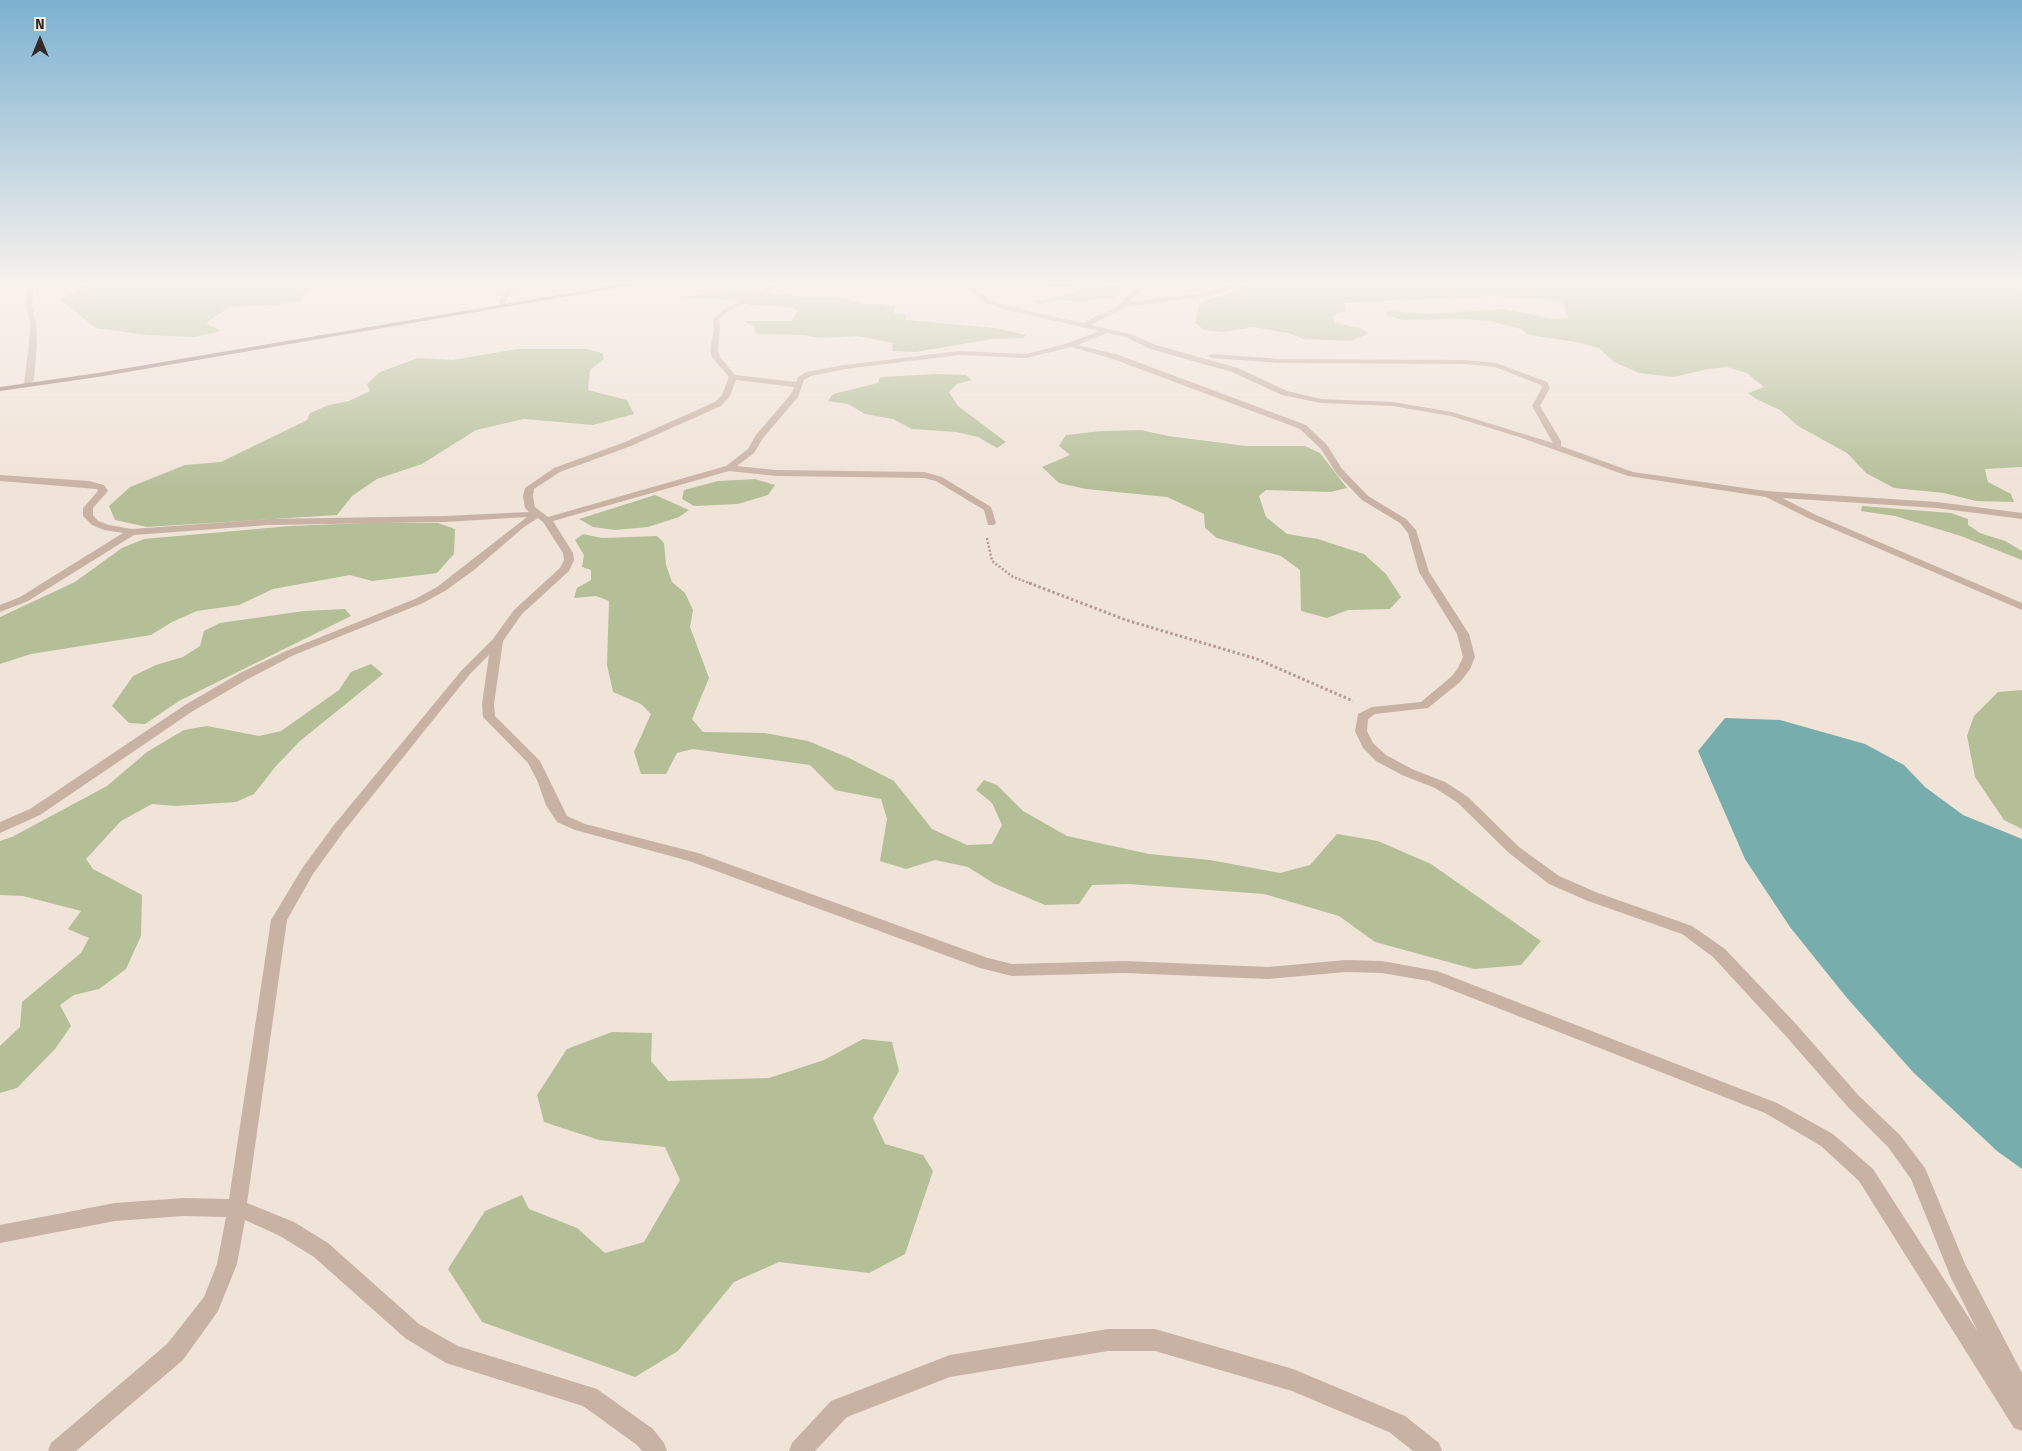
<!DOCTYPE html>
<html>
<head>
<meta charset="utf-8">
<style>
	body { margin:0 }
	#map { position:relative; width:2022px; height:1451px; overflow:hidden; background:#f0e3d8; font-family:"Fira Sans",sans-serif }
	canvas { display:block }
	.north { position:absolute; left:15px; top:15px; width:50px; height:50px; -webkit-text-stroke:4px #f8eee4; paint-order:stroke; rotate:0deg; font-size:14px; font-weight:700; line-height:20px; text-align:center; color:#342926 }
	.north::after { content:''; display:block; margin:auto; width:18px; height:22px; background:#342926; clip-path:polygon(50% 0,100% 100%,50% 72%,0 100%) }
</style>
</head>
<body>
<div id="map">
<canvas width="2022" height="1451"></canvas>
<div class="north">N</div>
</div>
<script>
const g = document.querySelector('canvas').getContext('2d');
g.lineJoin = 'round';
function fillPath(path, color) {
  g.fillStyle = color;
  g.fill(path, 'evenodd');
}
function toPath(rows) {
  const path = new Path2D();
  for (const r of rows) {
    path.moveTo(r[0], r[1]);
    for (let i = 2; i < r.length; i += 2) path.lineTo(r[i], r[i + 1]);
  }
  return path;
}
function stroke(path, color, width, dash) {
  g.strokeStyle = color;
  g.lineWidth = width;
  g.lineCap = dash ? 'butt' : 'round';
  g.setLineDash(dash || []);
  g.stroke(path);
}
fillPath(toPath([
	[90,284,324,284,304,293,301,301,275,305,229,307,206,323,222,331,193,337,147,335,96,328,60,300],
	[1037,284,1103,284,1118,286,1122,292,1113,298,1078,302,1059,300,1039,304,1034,301,1071,295,1078,290,1068,287],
	[1244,284,2022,284,2022,467,1985,469,1988,482,2011,494,2014,502,1976,501,1944,493,1894,488,1866,473,1847,453,1798,426,1780,410,1756,399,1748,393,1764,387,1747,373,1727,367,1708,369,1674,377,1639,373,1614,362,1599,348,1576,342,1529,335,1521,329,1490,321,1463,319,1403,320,1385,315,1388,311,1429,314,1504,309,1555,319,1569,318,1562,303,1550,300,1493,296,1344,303,1345,311,1332,316,1335,323,1360,328,1369,333,1351,341,1304,339,1288,333,1253,327,1223,332,1204,330,1195,323,1199,303,1236,291],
	[737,290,804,297,840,297,862,304,882,304,896,306,894,313,906,315,906,320,995,328,1026,335,1023,338,991,339,916,352,892,351,893,343,858,336,821,338,802,335,756,334,755,327,743,321,792,321,798,311,790,307,750,305,732,300,677,298],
	[517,349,587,349,602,353,604,359,590,370,588,390,627,400,634,414,593,425,524,419,476,430,422,464,377,479,352,496,337,515,147,527,115,520,109,506,130,487,185,465,221,462,307,420,310,413,329,405,349,401,370,391,367,384,380,372,418,358,453,360],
	[937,374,966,375,972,380,957,384,949,392,958,406,1006,442,997,448,978,437,956,432,912,429,893,419,865,414,848,404,828,401,833,394,878,383,880,377],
	[1141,430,1168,436,1246,446,1305,446,1320,453,1347,488,1330,492,1266,490,1259,496,1266,517,1287,534,1318,539,1364,554,1386,574,1401,597,1390,609,1348,610,1327,618,1301,611,1300,570,1281,556,1217,538,1205,528,1204,514,1167,497,1086,489,1059,483,1042,467,1070,455,1059,446,1066,435,1101,431],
	[755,479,775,485,768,495,738,504,694,506,682,499,684,490,718,481],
	[655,495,689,510,679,517,648,527,615,530,593,527,579,519],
	[1862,506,1951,513,1968,519,1968,525,1980,533,2005,541,2022,551,2022,560,1961,536,1895,516,1861,511],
	[365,523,438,523,455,529,454,554,437,573,372,581,350,575,273,589,239,605,197,611,172,622,151,635,31,654,0,664,0,617,75,582,122,548,144,539,290,526],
	[583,534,602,538,657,536,664,543,666,565,672,582,685,593,693,610,690,627,709,678,692,719,703,732,765,733,808,741,849,758,894,781,932,829,967,845,992,844,1002,825,992,803,976,790,984,780,997,785,1023,811,1067,836,1149,854,1210,860,1280,873,1310,865,1337,834,1378,841,1431,864,1541,941,1521,965,1474,969,1375,942,1339,916,1264,894,1128,884,1092,885,1079,904,1045,905,993,883,968,867,935,860,906,869,880,861,887,819,881,799,835,790,810,765,693,749,677,753,666,774,641,774,634,752,651,714,641,704,613,692,607,665,609,601,596,596,574,598,577,588,591,580,591,570,582,567,584,555,575,540],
	[345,609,351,616,179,701,145,724,129,723,112,706,133,676,156,665,183,657,200,646,204,631,220,623,304,611],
	[371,664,383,674,300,741,276,766,254,794,236,802,176,806,152,804,121,821,86,859,93,869,142,895,141,936,126,969,99,989,74,995,60,1005,71,1026,55,1049,17,1088,0,1093,0,1046,20,1027,22,1002,81,953,89,938,68,929,81,911,23,896,0,895,0,841,12,837,107,786,147,752,184,730,207,726,259,736,281,731,339,690,351,672],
	[2022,690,2022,829,2004,820,1975,777,1967,736,1974,716,1998,692],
	[612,1032,652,1033,651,1061,668,1081,769,1078,824,1060,863,1039,892,1042,899,1071,873,1118,885,1144,923,1155,933,1171,905,1254,869,1273,779,1262,734,1282,678,1351,635,1377,482,1322,448,1269,485,1211,522,1195,529,1209,577,1228,605,1253,644,1242,680,1180,665,1147,599,1140,544,1122,537,1095,567,1049]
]), '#b4bf98');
fillPath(toPath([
	[1725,718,1780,720,1865,744,1904,765,1925,787,1963,815,2022,839,2022,1169,1997,1151,1913,1072,1847,998,1790,927,1745,859,1698,751]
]), '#77adac');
stroke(toPath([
	[987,538,992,561,1013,577,1032,584]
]), '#b49c8f', 2.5, [2, 2]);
stroke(toPath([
	[1029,583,1126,620,1257,659,1353,701]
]), '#b49c8f', 3, [2.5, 2.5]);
fillPath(toPath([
	[28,284,34,284,32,306,36,324,37,343,34,380,28,386,24,384,29,343,30,324,26,306,28,284],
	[511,284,518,284,505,301,506,307,502,307,499,301,511,284],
	[774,284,783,284,727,312,719,319,720,329,718,350,720,357,735,375,796,382,798,377,806,372,845,365,959,351,1027,354,1068,343,1099,331,1003,309,987,303,960,284,968,284,991,301,1007,306,1083,323,1121,304,1125,298,1142,284,1149,284,1129,302,1204,293,1232,284,1241,284,1228,291,1204,297,1126,307,1091,325,1130,334,1156,345,1238,368,1287,391,1321,399,1393,402,1452,412,1553,443,1532,406,1542,388,1541,385,1495,367,1465,364,1280,363,1212,358,1208,356,1212,354,1280,359,1465,360,1496,363,1547,382,1550,388,1540,406,1561,441,1561,446,1633,472,1766,491,1937,502,2022,513,2022,519,1937,508,1782,498,1816,515,2022,603,2022,610,1810,519,1766,497,1628,476,1519,437,1451,416,1393,406,1321,403,1282,395,1232,372,1150,349,1126,337,1107,333,1078,345,1119,355,1306,425,1327,445,1342,469,1368,496,1406,519,1416,530,1429,572,1469,634,1475,657,1470,669,1460,682,1428,708,1375,714,1368,719,1367,731,1373,743,1386,755,1412,769,1445,782,1468,797,1519,847,1559,876,1598,893,1692,926,1725,949,1796,1024,1859,1096,1900,1135,1925,1168,1965,1264,2022,1373,2022,1431,2014,1428,1859,1181,1821,1146,1765,1113,1429,981,1382,973,1346,972,1268,979,1125,973,1012,976,980,968,689,861,575,830,557,822,546,805,537,780,528,763,483,717,482,704,489,655,470,674,344,831,313,874,287,920,247,1203,294,1222,328,1243,419,1324,458,1346,597,1389,653,1429,664,1443,667,1451,642,1451,637,1445,583,1406,446,1363,405,1338,314,1257,280,1236,245,1220,237,1264,218,1311,183,1360,76,1451,48,1451,51,1443,167,1344,204,1297,217,1264,226,1217,184,1216,115,1221,0,1243,0,1225,115,1203,184,1198,229,1199,271,920,303,867,334,825,462,670,493,639,514,610,560,568,564,560,563,553,543,522,538,518,524,527,474,570,445,591,423,603,294,655,248,679,193,711,40,815,0,833,0,822,30,809,185,705,240,673,286,651,415,599,437,587,527,517,445,522,269,525,134,535,28,601,0,612,0,605,20,597,123,533,104,530,92,525,83,516,83,508,98,491,97,489,0,481,0,475,89,481,104,485,108,491,93,508,93,515,98,521,109,525,132,529,269,519,445,516,529,512,525,508,523,496,525,488,554,468,625,442,715,402,722,395,729,377,712,357,710,350,714,329,713,319,723,310,774,284],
	[1071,347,1113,359,1300,429,1321,449,1336,473,1362,500,1400,523,1408,533,1419,572,1457,634,1463,657,1458,668,1452,676,1421,702,1372,707,1358,714,1355,731,1363,748,1376,761,1402,775,1435,788,1458,803,1509,853,1549,884,1588,901,1682,934,1713,957,1784,1034,1847,1106,1888,1147,1911,1179,1951,1278,1978,1332,1873,1169,1833,1134,1777,1103,1437,971,1382,961,1346,960,1268,967,1125,961,1012,964,988,958,698,853,585,824,567,816,540,761,495,716,494,704,503,641,522,614,569,571,574,560,573,553,553,521,729,471,776,476,924,478,936,481,984,510,988,525,994,525,996,523,991,507,942,477,924,472,776,470,737,466,754,453,763,438,798,397,804,380,811,376,845,369,959,355,1027,358,1071,347],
	[736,380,794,387,791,394,756,435,748,449,726,466,548,517,535,507,533,496,534,489,560,472,631,446,721,406,730,396,736,380],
	[1108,1329,1155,1329,1293,1369,1405,1416,1439,1443,1442,1451,1413,1451,1389,1432,1292,1391,1155,1351,1108,1351,950,1377,847,1417,815,1451,789,1451,792,1443,831,1401,950,1355,1108,1329]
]), '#c8b2a4');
fillPath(toPath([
	[623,284,639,284,98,377,0,391,0,387,98,373,623,284]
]), '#9b8176');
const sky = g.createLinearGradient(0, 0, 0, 488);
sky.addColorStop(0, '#7bb1d0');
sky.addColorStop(0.58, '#f8f2ed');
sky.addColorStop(1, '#f8f2ed00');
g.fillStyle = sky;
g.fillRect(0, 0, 2022, 488);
</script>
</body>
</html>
